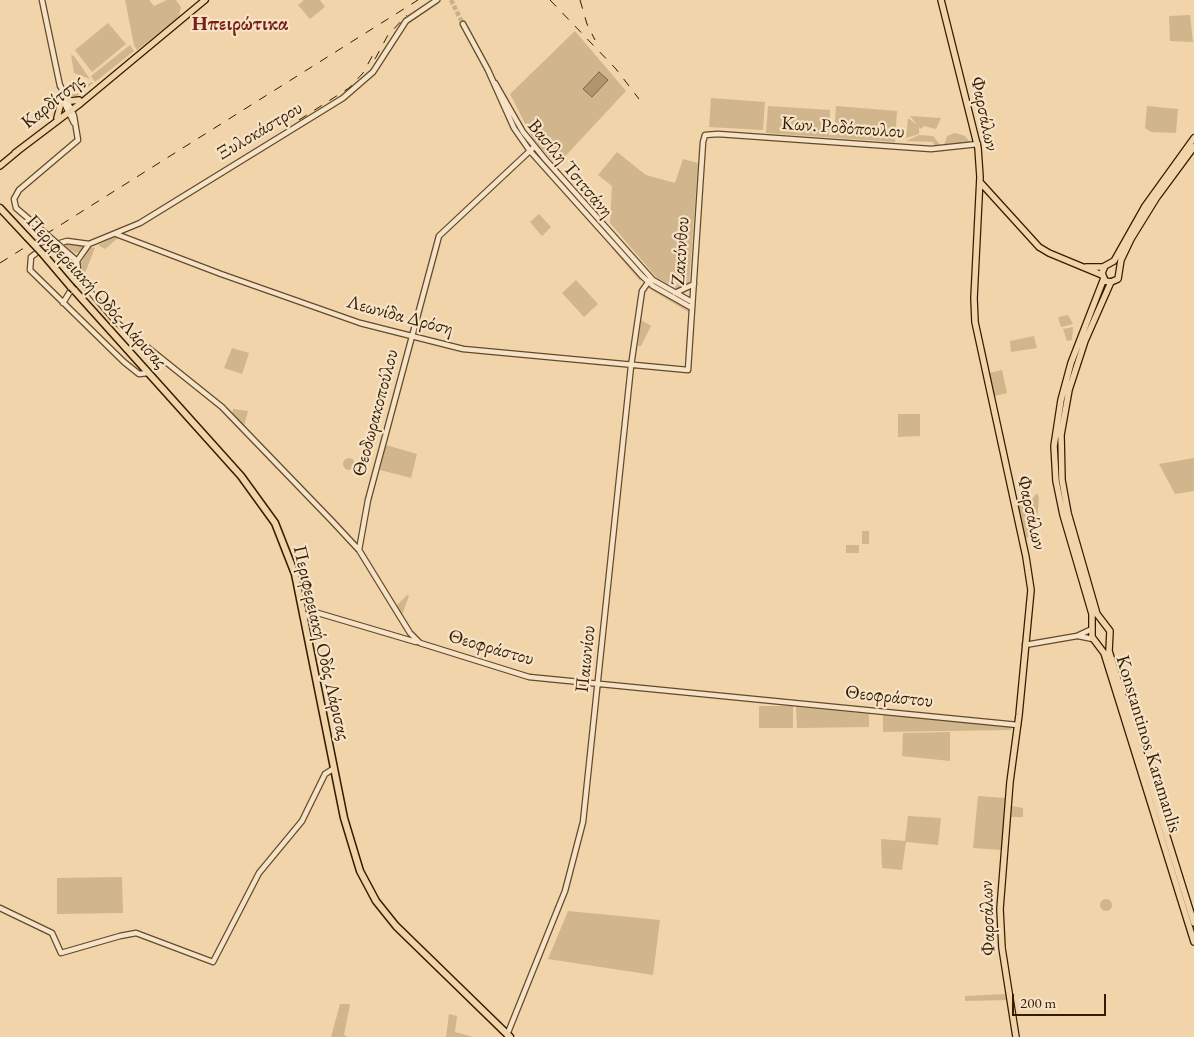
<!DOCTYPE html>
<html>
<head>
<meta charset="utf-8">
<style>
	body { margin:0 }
	#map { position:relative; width:1194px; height:1037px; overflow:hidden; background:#f1d4a9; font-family:"EB Garamond",serif }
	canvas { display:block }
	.scale { position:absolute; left:1012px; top:994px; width:94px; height:22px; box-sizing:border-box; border:2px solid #331c00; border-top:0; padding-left:6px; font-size:15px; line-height:18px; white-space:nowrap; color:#331c00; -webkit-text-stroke:4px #f6e3c7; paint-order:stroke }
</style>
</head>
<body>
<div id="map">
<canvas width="1194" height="1037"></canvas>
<div class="scale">200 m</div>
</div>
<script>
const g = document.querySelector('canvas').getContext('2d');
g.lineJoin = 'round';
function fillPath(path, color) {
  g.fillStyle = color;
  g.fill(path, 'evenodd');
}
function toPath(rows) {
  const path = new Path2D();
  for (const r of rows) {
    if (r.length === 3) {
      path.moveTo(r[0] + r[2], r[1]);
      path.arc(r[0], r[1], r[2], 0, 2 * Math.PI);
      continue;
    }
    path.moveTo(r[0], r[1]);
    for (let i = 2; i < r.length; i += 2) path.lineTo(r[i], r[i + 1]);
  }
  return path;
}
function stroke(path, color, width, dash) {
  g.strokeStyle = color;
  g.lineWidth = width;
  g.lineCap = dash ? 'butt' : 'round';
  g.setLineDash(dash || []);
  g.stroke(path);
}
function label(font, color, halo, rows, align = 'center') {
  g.font = font + ' "EB Garamond",serif';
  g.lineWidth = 4.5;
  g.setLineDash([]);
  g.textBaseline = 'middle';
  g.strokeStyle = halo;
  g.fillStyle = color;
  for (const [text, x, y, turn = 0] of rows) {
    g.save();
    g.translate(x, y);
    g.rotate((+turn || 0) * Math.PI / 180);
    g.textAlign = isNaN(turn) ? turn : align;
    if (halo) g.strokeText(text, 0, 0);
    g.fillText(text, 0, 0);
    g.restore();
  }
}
fillPath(toPath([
	[125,0,149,0,154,6,167,0,176,0,181,7,179,17,137,50,134,45],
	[304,0,320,0,325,7,310,19,298,5],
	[1190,15,1193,42,1170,41,1169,16],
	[108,23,126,44,92,72,75,50],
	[575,31,626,91,557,165,533,139,510,94],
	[130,45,134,51,95,82,91,76],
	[71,55,74,56,90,79,74,73],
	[91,82,93,83,76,97,66,94,65,88,73,94,77,94],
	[711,98,765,102,763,130,709,127],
	[768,106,830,110,829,135,834,135,836,106,897,111,895,142,766,133],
	[1147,106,1178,109,1176,133,1151,132,1145,128],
	[910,116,941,118,936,129,924,126,921,129,919,127,919,134,906,138,908,118,917,125],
	[955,133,965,136,970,142,944,145,947,136],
	[919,135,933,136,941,146,935,147,933,142,906,141],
	[534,152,547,165,613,238,612,239],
	[617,152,646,175,675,183,683,159,698,163,689,285,680,290,657,278,610,223,612,186,598,175],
	[539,214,551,227,542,236,530,222],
	[115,237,118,238,105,249,98,245],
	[61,243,82,245,83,247,80,252,75,253],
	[613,245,643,279,640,281,611,247],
	[90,247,95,248,83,278,81,263],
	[576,280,598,304,584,317,562,293],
	[650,286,690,309,690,313,648,288],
	[1068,315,1073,324,1061,327,1058,317],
	[641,320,651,326,641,346,638,346],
	[1073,327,1072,340,1067,341,1063,329],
	[1034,336,1037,348,1011,352,1010,341],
	[232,348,249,353,242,374,224,368],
	[1002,370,1007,393,994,396,989,373],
	[233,409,248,411,244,426,232,414],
	[898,414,920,414,920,436,898,437],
	[386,445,417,454,411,478,380,470],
	[1194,458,1194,491,1175,494,1159,464],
	[349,464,6],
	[1037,493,1039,498,1036,530,1033,537,1025,538,1016,499,1020,504,1024,505,1029,503],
	[862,531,869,531,869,544,862,544],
	[846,545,859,545,859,553,846,553],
	[407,595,409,596,402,615,397,605],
	[759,706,793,706,793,728,759,728],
	[796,707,869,714,869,727,797,728],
	[883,712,1013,725,1011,730,883,732],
	[950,732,950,761,902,756,903,733],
	[978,796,1006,798,1002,850,973,848],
	[1012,806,1023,808,1023,817,1011,817],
	[908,816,941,818,938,845,906,842,902,870,882,868,881,839,905,841],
	[122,877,123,913,57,914,57,878],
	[1106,905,6],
	[568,911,660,920,653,975,548,959],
	[1006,994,1007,1000,965,1001,965,996],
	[340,1004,350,1004,344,1035,348,1037,331,1037],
	[449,1014,457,1016,455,1032,473,1037,446,1037]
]), '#d1b58c');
const water = toPath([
	[599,72,608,80,592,97,583,89,599,72]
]);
fillPath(water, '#b09570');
stroke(water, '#7e6543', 1);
stroke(toPath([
	[451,0,463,24]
]), '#cbaf87', 4.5, [4.5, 2]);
const minor = toPath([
	[42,0,60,86],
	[463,24,488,70,514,128,530,151,642,276,653,286,692,308],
	[495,83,523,132,545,159,653,280,692,302],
	[62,99,74,123],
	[37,226,16,208,14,199,19,190,78,140,74,116,60,85],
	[116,234,221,274,360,323,463,349,688,370,703,142,705,135,718,134,931,149,978,144],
	[89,244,67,241,43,248,31,257,30,270,124,362,139,374,148,373],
	[61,247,77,261,79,278,89,290],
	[77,261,89,244,140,223,343,98,373,72,406,21,437,0],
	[87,288,116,322,222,407,332,521,359,550,410,633,420,643,529,677,1018,725],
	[675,293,694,284],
	[63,303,71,290],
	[359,550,368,500,439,236,534,147],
	[303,616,318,613,416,642],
	[1078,636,1093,639],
	[1025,645,1077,636,1092,629],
	[0,908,52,933,61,953,120,936,136,933,213,962,259,873,302,821,325,774,333,769],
	[507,1035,565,891,583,822,631,366,642,291,651,278]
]);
const major = toPath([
	[941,0,978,148,980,177,974,298,975,322,1026,557,1031,590,1019,715,1010,782,1000,909,1002,948,1016,1037],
	[65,97,71,101,79,100],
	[57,118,62,99],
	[15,153,81,103,205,0],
	[0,166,18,151],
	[980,182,1039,247,1049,253,1102,275],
	[1105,266,1102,273,1105,281,1111,282,1118,279,1121,260,1131,239,1157,197,1194,147],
	[1086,267,1103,267,1114,261,1145,206,1194,138],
	[1104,278,1071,363,1061,400,1054,446,1056,481,1063,515,1092,614,1092,637,1104,653,1194,942],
	[1111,282,1085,341,1069,390,1061,435,1062,480,1068,513,1097,614,1110,631,1109,651,1194,923]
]);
const highway = toPath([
	[0,208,27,237],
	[43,254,71,287],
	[74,290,241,476,275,523,295,574,344,818,360,871,376,901,396,926,510,1037]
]);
stroke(minor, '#624a2a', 7);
stroke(major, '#331c00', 8);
stroke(highway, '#331c00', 9);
stroke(minor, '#f6e3c7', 4.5);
stroke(major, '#f1d4a9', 5.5);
stroke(highway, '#f1d4a9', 6);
stroke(toPath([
	[550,0,616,69,639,99],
	[580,0,587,24,595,40],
	[375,59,388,35,407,15],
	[299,120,349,88,363,73,375,51],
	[0,263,418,0]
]), '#331c00', 1, [9, 9]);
const minorBridge = toPath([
	[37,226,61,247]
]);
const highwayBridge = toPath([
	[27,237,43,254],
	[71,287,74,290]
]);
stroke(minorBridge, '#624a2a', 7, []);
stroke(highwayBridge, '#331c00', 9, []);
stroke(minorBridge, '#f6e3c7', 4.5);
stroke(highwayBridge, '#f1d4a9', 6);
label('19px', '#331c00', '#f6e3c7', [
	["Καρδίτσης",53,102,-39],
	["Φαρσάλων",984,114,78],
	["Κων. Ροδόπουλου",843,128,4],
	["Ξυλοκάστρου",260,131,-31],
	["Βασίλη Τσιτσάνη",570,169,50],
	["Ζακύνθου",681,251,-86],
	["Περιφερειακή Οδός Λάρισας",96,292,48],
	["Λεωνίδα Δρόση",400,316,15],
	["Θεοδωρακοπούλου",376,413,-75],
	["Φαρσάλων",1031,513,77],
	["Περιφερειακή Οδός Λάρισας",321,643,77],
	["Θεοφράστου",491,648,16],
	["Παιωνίου",586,659,-84],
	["Θεοφράστου",889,697,6],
	["Κonstantinos Karamanlis",1148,744,73],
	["Φαρσάλων",988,918,-92]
]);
label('bold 20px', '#7a1f14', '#f6e3c7', [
	["Ηπειρώτικα",240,25]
]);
</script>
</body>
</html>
